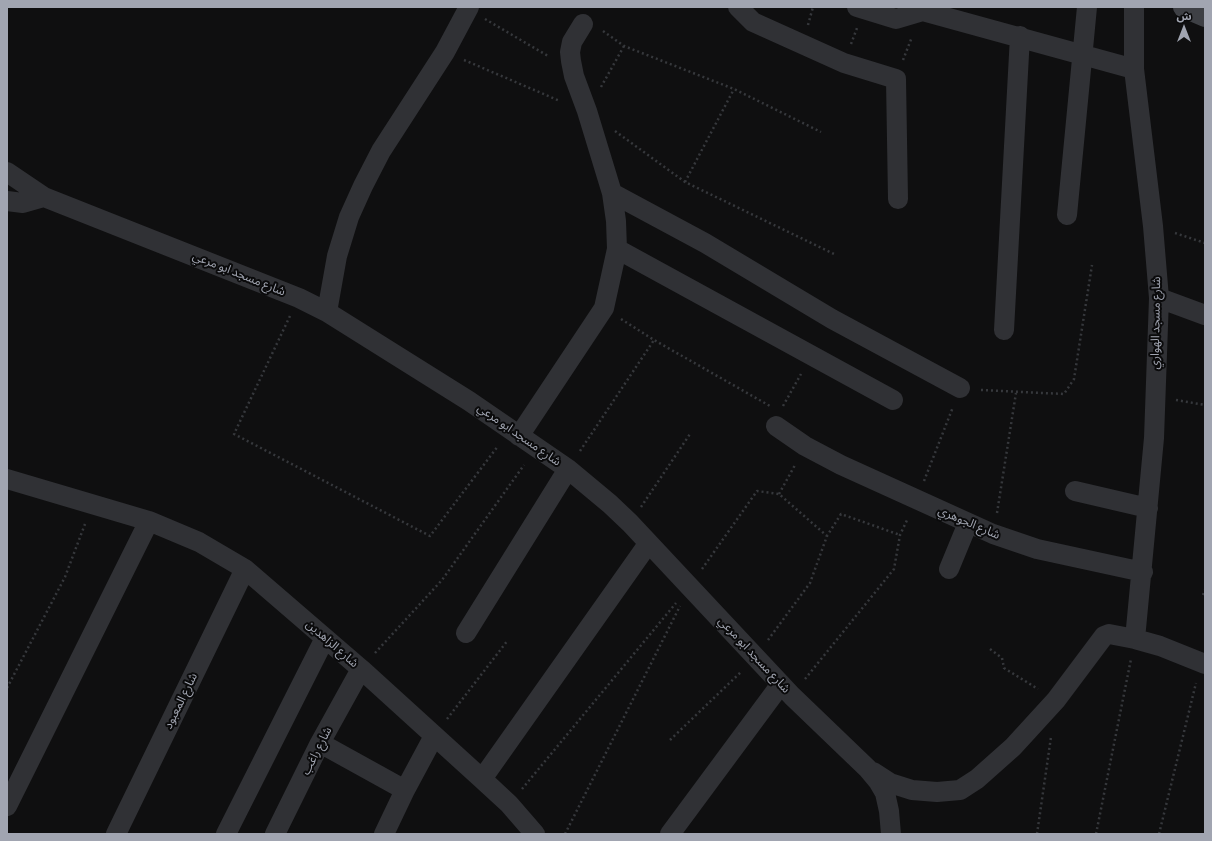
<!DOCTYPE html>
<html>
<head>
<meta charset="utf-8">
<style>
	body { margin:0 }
	#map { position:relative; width:1212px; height:841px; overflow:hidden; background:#0f0f10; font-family:"PT Sans Narrow","Noto Sans Arabic",sans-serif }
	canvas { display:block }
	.frame { position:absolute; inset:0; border:8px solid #a1a5b1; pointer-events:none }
	.north { position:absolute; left:1164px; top:8px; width:40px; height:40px; -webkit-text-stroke:3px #0a0a0b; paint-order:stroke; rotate:0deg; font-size:11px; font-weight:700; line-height:16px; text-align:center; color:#a1a5b1 }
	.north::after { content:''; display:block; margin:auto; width:14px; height:18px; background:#a1a5b1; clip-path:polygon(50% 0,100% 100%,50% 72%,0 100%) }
</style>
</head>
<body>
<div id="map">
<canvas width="1212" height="841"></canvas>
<div class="frame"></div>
<div class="north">ش</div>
</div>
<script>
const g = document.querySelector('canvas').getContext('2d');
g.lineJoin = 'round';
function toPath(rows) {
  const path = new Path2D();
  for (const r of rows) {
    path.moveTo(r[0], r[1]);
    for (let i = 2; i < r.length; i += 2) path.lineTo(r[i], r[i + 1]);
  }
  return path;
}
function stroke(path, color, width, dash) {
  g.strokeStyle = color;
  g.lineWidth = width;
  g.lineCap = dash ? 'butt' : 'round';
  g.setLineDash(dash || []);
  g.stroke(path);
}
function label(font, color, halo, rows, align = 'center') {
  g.font = font + ' "PT Sans Narrow","Noto Sans Arabic",sans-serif';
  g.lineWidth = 4;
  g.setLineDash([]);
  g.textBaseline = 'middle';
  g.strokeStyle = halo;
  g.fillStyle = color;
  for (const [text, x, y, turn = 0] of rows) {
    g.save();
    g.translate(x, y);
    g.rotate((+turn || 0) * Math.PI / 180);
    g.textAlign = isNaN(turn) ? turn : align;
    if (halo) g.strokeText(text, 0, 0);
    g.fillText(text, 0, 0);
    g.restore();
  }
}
stroke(toPath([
	[485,19,548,56],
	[808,25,813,7],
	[603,31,624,46,734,89,821,132],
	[851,44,857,28],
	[464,60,560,101],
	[903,60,912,37],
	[601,87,624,46],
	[615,131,685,182,834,254],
	[685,182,734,89],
	[1175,233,1205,243],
	[290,316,234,434,430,536,498,446],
	[621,319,654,340,770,406],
	[981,390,1064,394,1074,379,1092,265],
	[1176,400,1205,405],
	[783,406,801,374],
	[580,451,654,340],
	[924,481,953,407],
	[779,494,795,465],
	[641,507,690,434],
	[997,513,1016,393],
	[702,569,757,491,779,494,827,536],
	[1203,595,1205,590],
	[768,640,810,583,827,536,841,514,900,535],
	[990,649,1002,658,1004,668,1038,689],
	[375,653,442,580,524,465],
	[805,679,894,569,900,535,908,518],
	[7,688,65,577,85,524],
	[447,719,508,640],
	[670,740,742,671],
	[522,789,676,603],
	[565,834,680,606],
	[1037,834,1051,737],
	[1096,834,1131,659],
	[1159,834,1196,683]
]), '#36383c', 2.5, [2, 3]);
stroke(toPath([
	[738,7,753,22,844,63,896,79,898,199],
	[857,7,896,19,923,11,1134,69],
	[1134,7,1134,69,1153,226,1159,298,1154,438,1135,639],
	[7,172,44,197,299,298,327,312,469,401,568,469,610,504,630,523,792,696,868,769,878,781,885,793,889,811,891,834],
	[612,193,705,243,832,319,960,388],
	[7,201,23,203,44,197],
	[1067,215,1087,7],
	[617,249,893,400],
	[1159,298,1205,315],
	[327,312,337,256,349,217,363,186,381,151,445,52,469,7],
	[1004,330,1020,36],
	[776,426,805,446,841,465,993,534,1037,549,1143,572],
	[519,436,604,308,617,249,616,221,612,193,587,111,574,76,571,61,570,52,572,42,583,24],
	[7,479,149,521,199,542,245,569,361,669,482,779,509,804,535,834],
	[1075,491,1148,508],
	[949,569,968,523],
	[466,633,568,469],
	[320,743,405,790],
	[873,772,890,783,912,790,937,792,960,790,977,779,1013,747,1056,700,1104,636,1109,634,1135,639,1160,646,1205,664],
	[482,779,648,544],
	[7,806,149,521],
	[116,834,245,569],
	[226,834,325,638],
	[275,834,320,743,361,669],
	[384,834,405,790,434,736],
	[670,834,781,684]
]), '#303135', 20);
stroke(toPath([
	[1184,7,1205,16]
]), '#3e4045', 22);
label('12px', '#a1a5b1', '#0a0a0b', [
	["شارع مسجد ابو مرعي",239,274,22],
	["شارع مسجد الهواري",1156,323,-89],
	["شارع مسجد ابو مرعي",519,435,35],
	["شارع الجوهري",969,523,23],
	["شارع الزاهدين",332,644,41],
	["شارع مسجد ابو مرعي",754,655,47],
	["شارع المعبود",181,701,-64],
	["شارع راغب",317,751,-63]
]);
</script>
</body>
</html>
